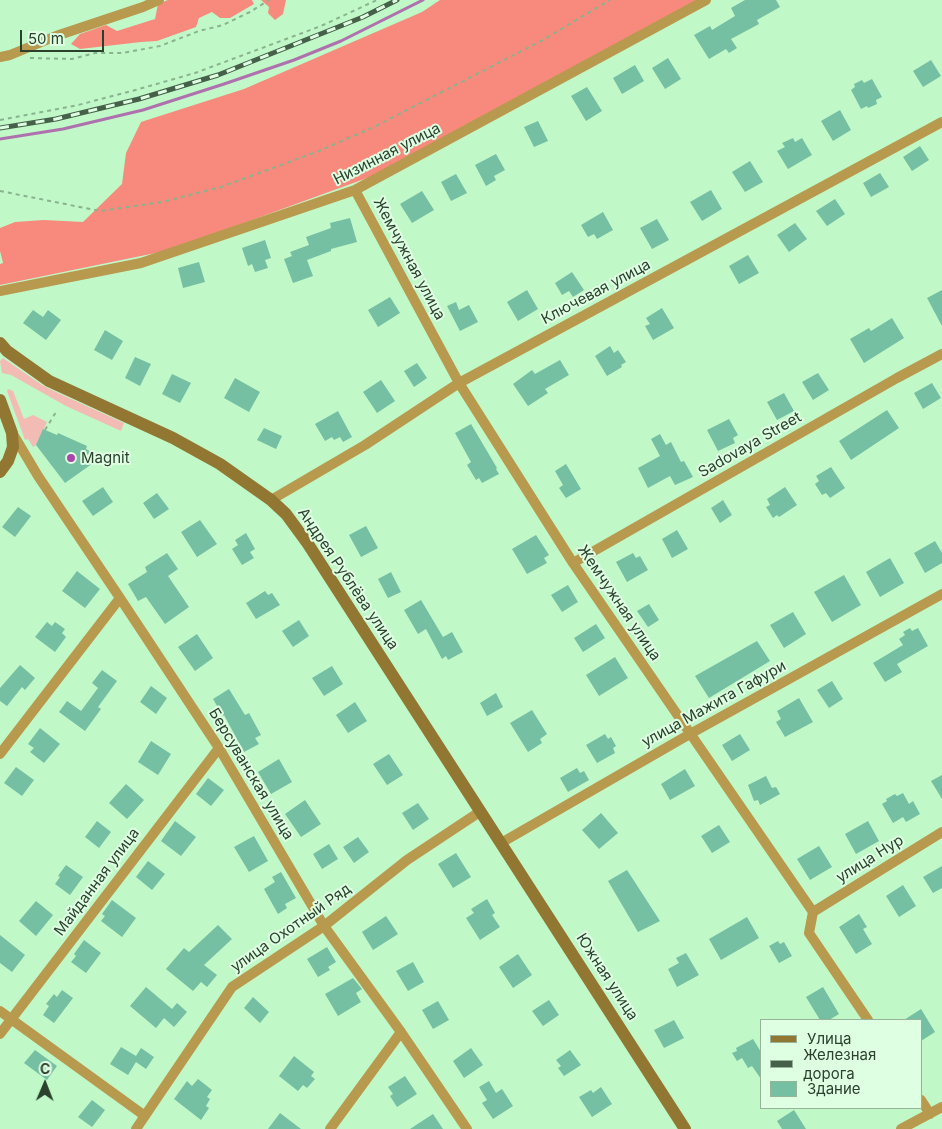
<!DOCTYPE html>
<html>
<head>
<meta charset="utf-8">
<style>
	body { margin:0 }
	#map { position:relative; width:942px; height:1129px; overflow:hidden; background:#c1f8c8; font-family:Inter,sans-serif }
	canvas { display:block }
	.legend { position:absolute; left:760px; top:1019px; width:162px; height:90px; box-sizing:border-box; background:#dfffe2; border:1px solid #97b39a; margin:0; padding:6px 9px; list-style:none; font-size:15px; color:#2b412e }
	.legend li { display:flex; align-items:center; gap:10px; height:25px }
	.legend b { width:25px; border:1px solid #97b39a }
	.north { position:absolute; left:20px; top:1059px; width:50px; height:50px; -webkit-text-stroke:4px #dfffe2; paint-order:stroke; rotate:1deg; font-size:14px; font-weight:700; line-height:20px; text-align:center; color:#2b412e }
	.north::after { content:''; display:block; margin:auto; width:18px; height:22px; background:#2b412e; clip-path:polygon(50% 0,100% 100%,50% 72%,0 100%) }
	.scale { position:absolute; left:20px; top:30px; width:84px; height:22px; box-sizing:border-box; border:2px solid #2b412e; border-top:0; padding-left:6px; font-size:15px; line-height:18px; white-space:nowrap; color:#2b412e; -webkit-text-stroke:4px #dfffe2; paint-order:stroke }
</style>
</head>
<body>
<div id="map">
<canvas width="942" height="1129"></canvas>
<ul class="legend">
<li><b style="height:6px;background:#927733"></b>Улица</li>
<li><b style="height:6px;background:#456149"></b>Железная дорога</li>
<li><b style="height:14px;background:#75bfa3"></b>Здание</li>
</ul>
<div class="north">С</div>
<div class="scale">50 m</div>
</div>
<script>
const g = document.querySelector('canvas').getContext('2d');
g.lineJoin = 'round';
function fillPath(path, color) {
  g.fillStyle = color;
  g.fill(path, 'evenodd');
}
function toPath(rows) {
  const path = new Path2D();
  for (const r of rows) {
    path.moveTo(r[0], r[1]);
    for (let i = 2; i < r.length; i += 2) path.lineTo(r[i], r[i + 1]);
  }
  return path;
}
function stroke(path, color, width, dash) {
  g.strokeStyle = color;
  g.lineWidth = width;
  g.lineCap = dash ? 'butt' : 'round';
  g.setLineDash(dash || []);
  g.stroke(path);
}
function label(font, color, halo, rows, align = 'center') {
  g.font = font + ' Inter,sans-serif';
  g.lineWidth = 4;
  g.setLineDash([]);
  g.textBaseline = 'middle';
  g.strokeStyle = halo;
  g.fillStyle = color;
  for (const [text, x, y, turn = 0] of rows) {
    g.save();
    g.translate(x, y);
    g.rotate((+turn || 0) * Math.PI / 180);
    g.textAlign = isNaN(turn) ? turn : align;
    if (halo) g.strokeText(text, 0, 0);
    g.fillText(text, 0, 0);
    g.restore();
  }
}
fillPath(toPath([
	[3,358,42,385,58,393,124,423,121,431,66,406,11,375,2,373,0,361],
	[8,389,13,391,24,419,33,415,47,422,36,445,33,447,28,439,25,440,7,391]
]), '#f2bcb4');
fillPath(toPath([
	[168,0,252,0,254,4,230,18,220,18,212,12,199,18,196,27,157,41,141,42,80,49,71,44,80,34,106,25,117,31,155,19,158,4],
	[261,0,286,0,283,14,275,20,268,13,269,7],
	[440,0,699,0,378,174,170,250,0,285,0,264,3,263,0,251,0,228,15,222,44,220,83,222,122,184,126,153,141,122,244,89,422,12]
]), '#f78a7d');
stroke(toPath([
	[0,139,63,129,143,110,224,84,294,60,341,41,423,0]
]), '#af71ad', 3);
fillPath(toPath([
	[745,0,776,0,780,7,757,20,759,24,731,39,737,48,729,53,726,49,709,59,694,35,710,26,712,30,735,16,731,8],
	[668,58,681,79,665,89,652,68],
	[931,60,941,76,923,87,913,71],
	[635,65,644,81,622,94,613,78],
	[872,79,882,97,876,100,877,104,868,108,867,106,861,109,851,90,855,87,854,84,862,80,864,83],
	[587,87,602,111,586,121,571,96],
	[840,110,851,130,833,141,821,121],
	[538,121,548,141,534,147,524,127],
	[793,138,795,142,802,138,812,155,788,169,777,151,785,147,782,143],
	[920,146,929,160,912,171,903,157],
	[496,154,505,170,494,176,496,180,486,186,475,165],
	[750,161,763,182,745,192,732,172],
	[880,173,889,187,871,197,863,183],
	[456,174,467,193,451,201,441,182],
	[711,190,722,209,702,221,690,202],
	[422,191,434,210,412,223,400,204],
	[835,199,845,214,827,226,816,211],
	[603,212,613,230,597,239,594,234,588,237,581,225],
	[350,218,357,242,331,249,331,251,307,260,313,276,293,283,284,259,292,256,290,252,309,245,306,237,331,228,330,223],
	[657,219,669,240,652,249,640,228],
	[795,223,807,239,789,252,777,235],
	[265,240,271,258,265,260,268,268,255,272,252,264,248,266,242,248],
	[748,255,759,273,739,284,729,266],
	[199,262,205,282,183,288,178,268],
	[572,272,584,290,573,297,569,291,562,295,555,283],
	[527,290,538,309,518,321,507,302],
	[942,290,942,326,927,298],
	[390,297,400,313,378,327,368,310],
	[456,302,459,310,469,305,478,322,460,331,447,306],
	[662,308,674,328,653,340,645,326,650,324,646,318],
	[33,310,43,317,48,310,61,320,46,340,23,323],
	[892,318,904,338,864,363,850,339,869,328,871,331],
	[105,330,123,341,112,360,94,350],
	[610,346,614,353,618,350,626,362,621,365,622,367,607,376,595,356],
	[135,357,151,364,140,386,125,378],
	[560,360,569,375,545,389,548,393,528,406,513,384,532,370,535,374],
	[417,363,427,378,414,387,404,371],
	[818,373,829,390,813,400,802,382],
	[172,374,191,383,180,403,162,394],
	[235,378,260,392,249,412,224,398],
	[381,380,395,401,377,413,363,392],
	[932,383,941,398,923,409,914,393],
	[784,393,794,411,777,420,767,402],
	[887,410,899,428,851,460,839,441],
	[338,411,352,437,343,442,340,437,334,440,332,437,325,441,315,424],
	[729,419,738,435,733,438,735,443,718,451,707,430],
	[471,424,497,468,496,469,499,474,482,483,479,478,476,480,467,465,471,462,455,433],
	[264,428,282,436,276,449,257,440],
	[43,429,57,435,58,433,87,446,86,449,97,455,96,461,65,483,36,445],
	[660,434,666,445,671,442,681,462,684,461,693,477,675,485,670,476,648,488,638,468,660,456,651,439],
	[566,464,581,489,566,498,559,488,563,485,555,471],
	[831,467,845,488,830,498,826,493,822,495,815,484,819,481,816,476],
	[103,487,113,502,93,516,82,501],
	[785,487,797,505,779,517,777,515,773,518,766,507,770,505,767,499],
	[157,493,169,509,154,519,143,503],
	[723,500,732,515,720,523,711,508],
	[18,507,31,516,15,537,2,527],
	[200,520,217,544,197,557,181,532],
	[366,526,378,548,361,557,349,535],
	[677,530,688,549,672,558,662,539],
	[246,533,255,549,250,552,254,558,242,565,232,549,238,545,235,540],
	[536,535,549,555,544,558,547,563,527,574,512,549],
	[935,541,942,553,942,563,925,573,914,553],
	[167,553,178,569,168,576,189,607,165,624,146,597,138,601,128,584,147,572,145,567],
	[633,553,636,558,640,556,648,570,627,582,616,562],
	[890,558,904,583,880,597,866,572],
	[77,571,100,589,85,608,62,591],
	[391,572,401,592,388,598,378,579],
	[844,575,861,605,832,622,814,592],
	[568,585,578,602,562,612,551,595],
	[265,591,268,595,272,593,280,605,256,619,246,603],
	[421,600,443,637,452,632,463,652,448,660,446,656,442,659,426,629,418,634,404,610],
	[649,604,659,620,648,627,637,611],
	[793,612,806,634,784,648,770,625],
	[299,620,309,636,293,647,282,631],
	[47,622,52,626,55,622,65,629,62,633,66,637,55,652,35,637],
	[596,624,605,638,583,652,574,638],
	[910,628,912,631,918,628,928,646,897,664,902,672,885,682,873,663,903,645,899,639,905,635,903,632],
	[197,634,213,658,195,671,178,647],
	[757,641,770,661,709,698,695,676],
	[615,657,628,678,599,696,586,675],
	[20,665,35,678,25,690,22,687,7,706,0,701,0,688],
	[332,666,343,684,324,696,312,678],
	[102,670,117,681,98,707,101,709,85,731,59,712,67,701,81,711,98,688,92,683],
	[832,681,843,699,829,708,817,690],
	[151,686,167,698,156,714,140,702],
	[229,689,245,715,249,713,261,735,255,738,259,744,244,752,224,715,223,716,213,699],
	[496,693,503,707,487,716,480,703],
	[799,698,813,722,785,737,776,722,781,719,777,711],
	[355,702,367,721,348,733,336,715],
	[532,710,547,734,540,739,542,743,528,752,510,723],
	[40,728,60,744,44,763,30,752,34,748,28,744],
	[605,734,608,739,611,737,616,746,613,748,615,753,597,763,586,745],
	[740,734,750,750,732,761,722,745],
	[151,741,171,754,158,775,138,762],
	[389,754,403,775,387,785,373,764],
	[279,759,292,782,271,794,258,772],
	[16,767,34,780,22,796,4,783],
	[577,768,580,773,584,771,589,780,568,792,560,778],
	[685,769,695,786,670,800,661,784],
	[942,775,942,799,931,781],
	[766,776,772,788,776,787,780,794,760,805,758,800,754,801,748,785],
	[208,778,224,790,211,806,196,794],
	[126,784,144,800,127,819,109,803],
	[903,793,909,804,913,801,920,814,906,822,903,817,893,823,882,804,887,801,886,799,895,794,897,796],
	[305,800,321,824,301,837,285,814],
	[418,803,429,819,413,830,402,813],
	[601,813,618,833,599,849,582,830],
	[97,821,111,832,99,848,85,837],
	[175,821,196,837,181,856,161,841],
	[868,821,879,841,856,854,845,834],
	[719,825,730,842,712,853,701,836],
	[254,836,268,861,249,872,234,847],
	[358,837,369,852,354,863,343,847],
	[329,844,338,859,322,869,313,854],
	[819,846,832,867,810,880,797,859],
	[456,853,471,877,453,888,438,864],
	[148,861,165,874,152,890,136,877],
	[66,865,83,877,70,895,55,884,60,877,58,876],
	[942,866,942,888,933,893,923,877],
	[627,870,660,921,638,932,608,881],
	[281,872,296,898,285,904,287,908,278,914,264,889,275,882,272,877],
	[903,885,916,906,899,917,886,896],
	[487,899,495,913,492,915,500,927,480,940,466,918,474,913,471,909],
	[112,900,136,918,122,937,101,921,105,916,102,914],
	[36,901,53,915,36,936,19,921],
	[859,914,867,927,863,929,872,944,856,954,839,927],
	[386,916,398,934,373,950,362,932],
	[747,917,759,938,721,960,709,939],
	[218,925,232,939,204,965,217,975,207,987,201,982,193,991,166,969,184,948,189,952],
	[0,935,25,955,12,972,0,963],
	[84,940,101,953,86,973,71,962,76,956,74,954],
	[778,941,780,944,784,942,792,956,779,963,769,946],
	[327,947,336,962,328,967,330,970,318,977,307,959],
	[686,953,699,975,677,987,668,969,679,963,676,958],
	[518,954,532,975,513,988,499,967],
	[413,962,424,982,408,991,396,971],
	[353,978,362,989,356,993,361,1002,338,1016,325,994],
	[146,987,172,1009,177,1003,187,1012,174,1027,164,1018,156,1028,130,1006],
	[823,987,839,1014,829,1020,820,1020,806,997],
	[62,990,73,998,54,1023,43,1015,49,1006,46,1004,54,994,57,997],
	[253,997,269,1012,260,1023,244,1008],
	[549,1000,559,1015,543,1026,532,1011],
	[438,1001,449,1020,433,1029,422,1010],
	[921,1009,935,1032,921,1041,921,1020,904,1020],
	[674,1020,684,1038,664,1048,654,1030],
	[753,1039,761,1052,761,1079,752,1066,748,1068,742,1058,737,1061,732,1053,737,1051,736,1048],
	[121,1047,136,1056,141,1048,154,1057,146,1069,136,1062,128,1075,110,1064],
	[471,1048,483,1065,464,1078,453,1061],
	[35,1050,57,1066,47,1080,24,1063],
	[570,1050,581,1065,564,1076,558,1068,561,1066,556,1060],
	[294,1056,314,1072,311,1076,315,1079,307,1088,303,1085,298,1091,279,1076],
	[405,1076,417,1094,397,1107,390,1096,393,1094,388,1087],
	[198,1079,212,1090,207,1097,210,1099,206,1106,209,1108,201,1120,174,1099,187,1081,192,1086],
	[489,1081,496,1093,502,1089,513,1106,493,1119,482,1103,487,1100,479,1087],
	[601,1087,612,1104,592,1117,579,1097,591,1090,593,1093],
	[92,1100,105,1110,92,1127,78,1117],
	[794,1110,806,1129,782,1129,777,1121],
	[280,1113,301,1129,268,1129],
	[433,1114,443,1129,410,1129]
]), '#75bfa3');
stroke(toPath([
	[30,58,72,59,95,53,123,53,160,46,199,31,223,25,250,12,269,0],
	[0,120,78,105,132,91,195,73,321,26,377,0],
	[0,191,100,211,162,202,221,187,319,151,374,127,541,41,610,0],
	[45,430,56,412]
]), '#89b38e', 2, [4, 4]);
stroke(toPath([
	[0,57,10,55,56,36,143,7,159,0],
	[355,190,459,383,573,563,813,912,809,933,868,1020],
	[0,291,141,263,355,190,706,0],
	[13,434,38,476,120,598,219,748,324,926,401,1032,467,1129],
	[271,500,365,445,459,383,942,122],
	[573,563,897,378,942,354],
	[0,754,120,598],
	[501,843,690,734,942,594],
	[813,912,942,832],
	[0,1011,145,1116],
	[0,1034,219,748],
	[921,1100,930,1114],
	[136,1129,232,987,324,926,407,860,481,811],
	[330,1129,401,1032],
	[901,1129,942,1107]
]), '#b89a4e', 10);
stroke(toPath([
	[0,343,7,351,49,381,173,438,220,464,271,500,286,514,308,544,685,1129],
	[0,400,12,433,13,447,8,461,0,472]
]), '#927733', 12);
const rail = toPath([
	[0,128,56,119,139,99,218,75,363,17,397,0]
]);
stroke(rail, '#456149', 5);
stroke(rail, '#dfffe2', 3, [9]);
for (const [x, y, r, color] of [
	[71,458,5,"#ac46aa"]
]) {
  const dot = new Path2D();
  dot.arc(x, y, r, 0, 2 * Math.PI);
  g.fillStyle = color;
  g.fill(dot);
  stroke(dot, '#dfffe2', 2);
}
label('15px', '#2b412e', '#dfffe2', [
	["Низинная улица",387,154,-27],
	["Жемчужная улица",409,259,62],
	["Ключевая улица",596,292,-28],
	["Sadovaya Street",750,445,-30],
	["Андрея Рублёва улица",348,579,56],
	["Жемчужная улица",619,603,56],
	["улица Мажита Гафури",714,704,-29],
	["Берсуванская улица",251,774,59],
	["улица Нур",870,859,-32],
	["Майданная улица",97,882,-53],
	["улица Охотный Ряд",291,928,-35],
	["Южная улица",607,977,57]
]);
label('15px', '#2b412e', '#dfffe2', [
	["Magnit",81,458]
], 'left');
</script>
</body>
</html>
